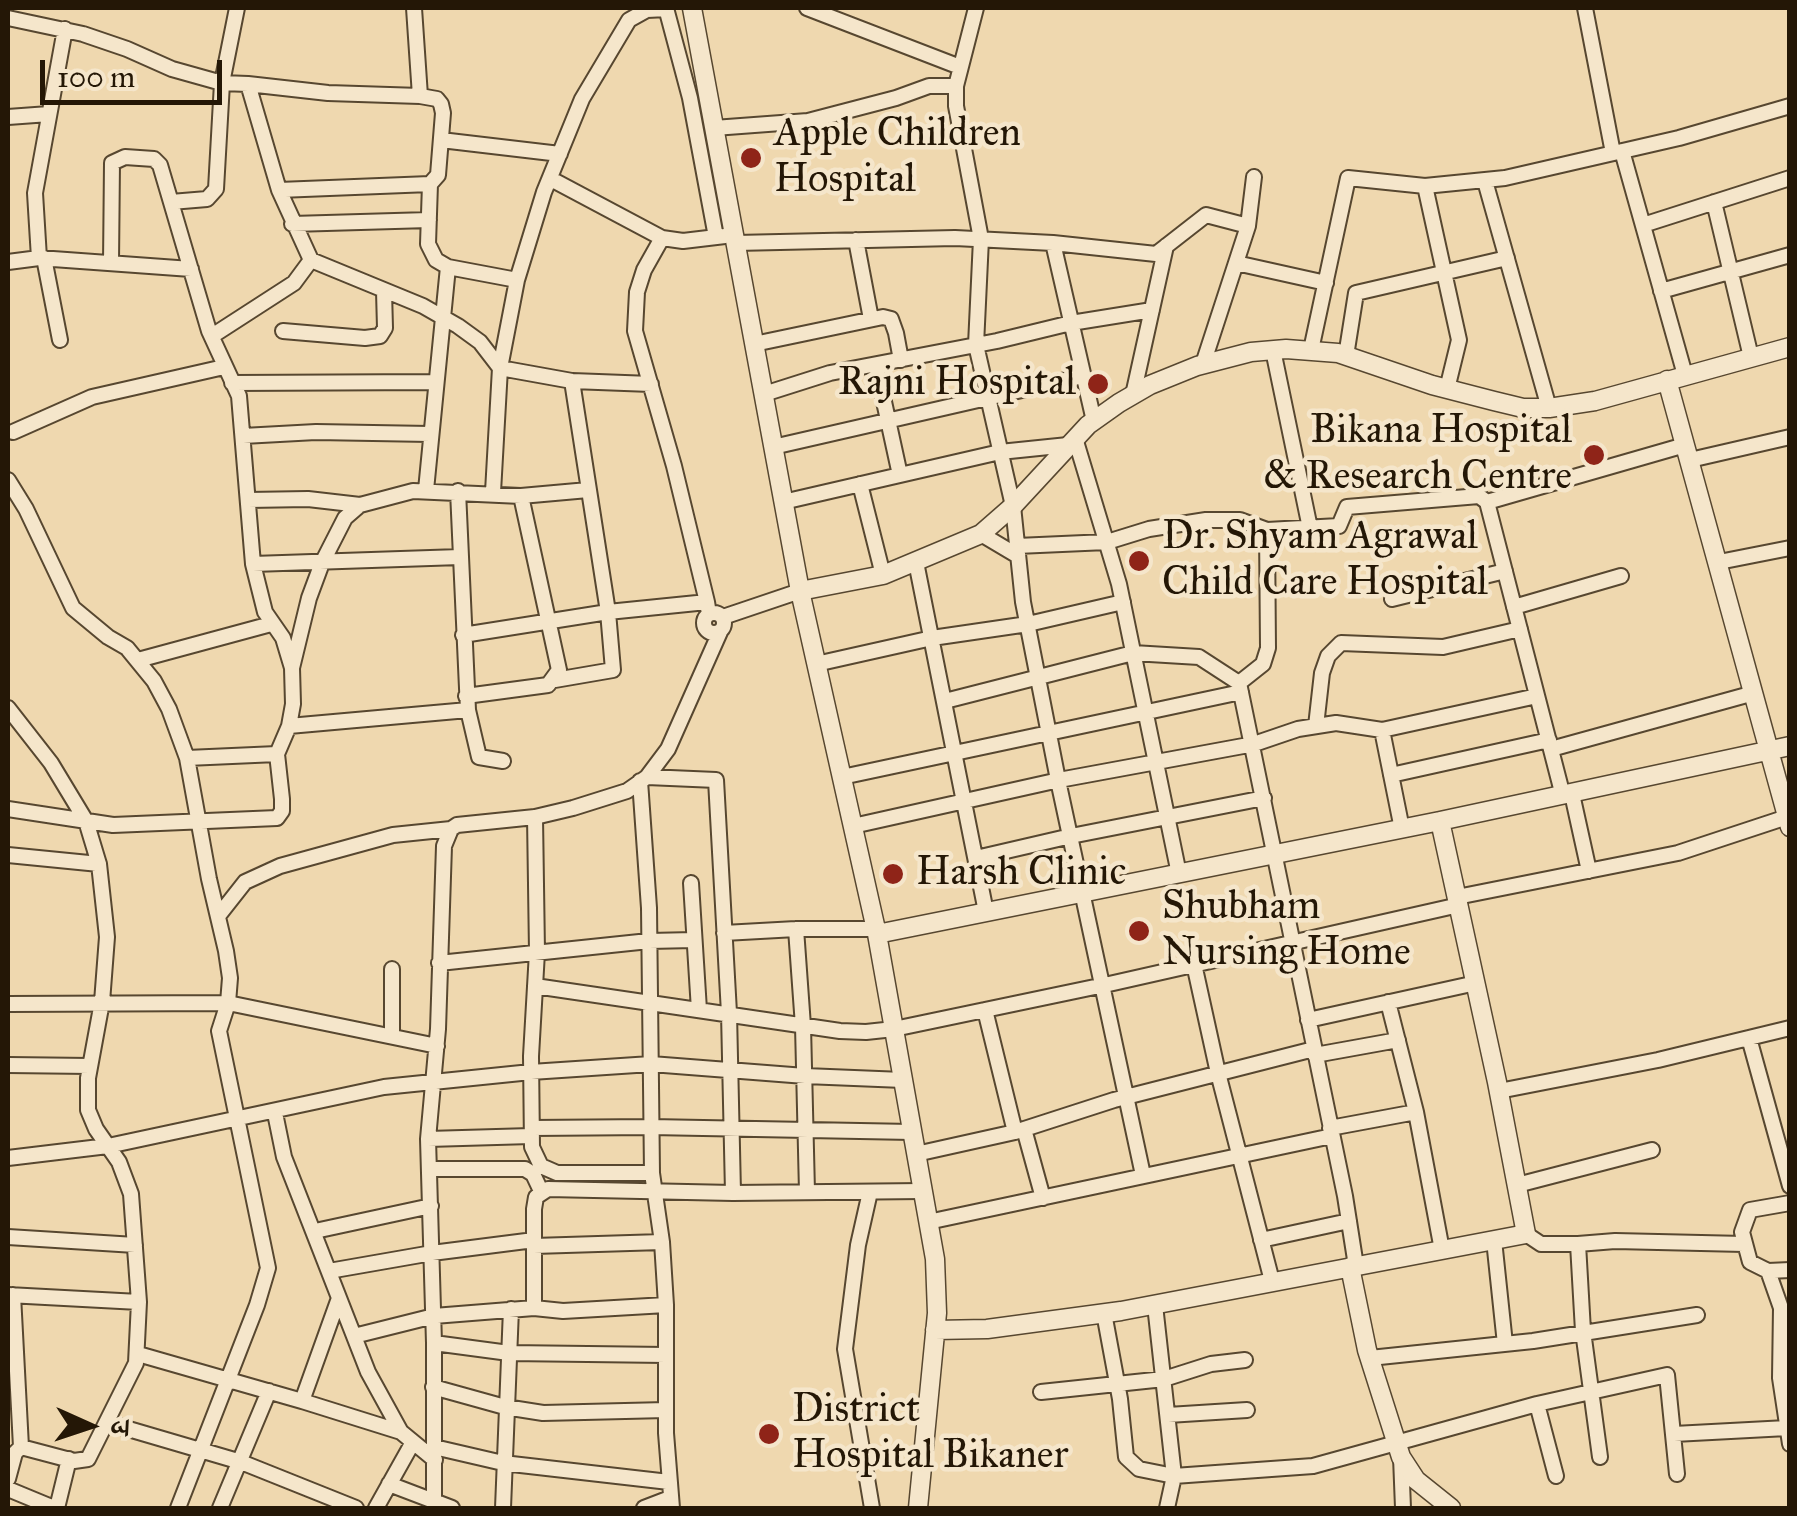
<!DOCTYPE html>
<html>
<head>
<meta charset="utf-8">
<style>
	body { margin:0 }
	#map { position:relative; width:1797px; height:1516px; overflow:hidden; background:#efd8af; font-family:"IM FELL Great Primer","Noto Serif Devanagari",serif }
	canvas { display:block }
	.frame { position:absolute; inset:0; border:10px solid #241706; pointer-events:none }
	.north { position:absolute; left:40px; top:1376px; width:100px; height:100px; -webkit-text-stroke:8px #f5e6cb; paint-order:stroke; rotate:93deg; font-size:28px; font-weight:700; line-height:40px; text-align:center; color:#241706 }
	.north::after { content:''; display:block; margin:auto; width:35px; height:45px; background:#241706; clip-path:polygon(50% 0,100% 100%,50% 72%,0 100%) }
	.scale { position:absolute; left:40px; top:60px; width:182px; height:45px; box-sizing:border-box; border:5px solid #241706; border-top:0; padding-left:12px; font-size:30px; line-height:35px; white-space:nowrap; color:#241706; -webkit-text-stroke:8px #f5e6cb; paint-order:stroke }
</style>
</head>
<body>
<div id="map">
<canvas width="1797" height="1516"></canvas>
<div class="frame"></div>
<div class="north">उ</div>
<div class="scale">100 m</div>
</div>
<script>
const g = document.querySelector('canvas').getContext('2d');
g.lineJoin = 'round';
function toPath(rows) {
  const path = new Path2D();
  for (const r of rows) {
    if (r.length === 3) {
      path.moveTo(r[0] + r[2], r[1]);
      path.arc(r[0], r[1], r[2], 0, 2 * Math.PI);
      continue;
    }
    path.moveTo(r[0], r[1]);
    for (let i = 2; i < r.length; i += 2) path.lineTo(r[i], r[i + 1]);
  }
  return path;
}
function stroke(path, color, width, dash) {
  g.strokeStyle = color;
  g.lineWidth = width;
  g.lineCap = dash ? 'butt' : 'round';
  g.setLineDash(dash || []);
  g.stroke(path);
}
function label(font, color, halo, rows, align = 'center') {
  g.font = font + ' "IM FELL Great Primer",serif';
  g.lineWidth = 9;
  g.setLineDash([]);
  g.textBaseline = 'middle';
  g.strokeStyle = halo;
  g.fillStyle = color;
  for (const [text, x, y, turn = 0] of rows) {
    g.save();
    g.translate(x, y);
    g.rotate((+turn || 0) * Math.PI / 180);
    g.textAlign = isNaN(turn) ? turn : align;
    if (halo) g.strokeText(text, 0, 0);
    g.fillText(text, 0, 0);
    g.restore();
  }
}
const minor = toPath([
	[414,8,420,96],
	[666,8,690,98,716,237],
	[807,8,960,67],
	[976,8,956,86,956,106,981,239,976,345,1013,506,1023,602,1059,785,1143,1175],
	[1585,8,1613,153],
	[8,18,83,34,127,49,172,69,222,83,248,84,279,190,311,260,423,306,458,326,480,342,500,368,572,381,651,384],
	[65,29,35,193,39,258,191,269],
	[248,84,328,93,420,96,437,99,441,104,443,113,438,175,430,184,279,190],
	[8,117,49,114],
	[714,128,808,121,896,98,929,86,956,86],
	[441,140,560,154],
	[1622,151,1685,375],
	[551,179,662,238,683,241,725,236],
	[1485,181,1549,408],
	[430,184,428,244,436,260,448,267,517,280],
	[1425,186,1505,178,1679,138,1790,106],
	[171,202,207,199,216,189,222,83,237,8],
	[1714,202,1751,357],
	[292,224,429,220],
	[1643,225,1790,178],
	[1248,226,1254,177],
	[662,238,644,270,637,292,635,331,674,466,707,602],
	[856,240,871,319],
	[736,243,955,238,1053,243,1156,254,1206,215,1248,226,1203,364],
	[1053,243,1094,421],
	[44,258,60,340],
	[8,262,39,258],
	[111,263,112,163,125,157,154,159,160,165,209,331,239,396,253,564,265,612,283,638,292,668],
	[1236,263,1326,283],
	[1661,291,1790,255],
	[283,331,365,338,380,336,385,328,384,291],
	[212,336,294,283,311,260],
	[754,344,883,317,891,319,896,333,901,360],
	[1273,350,1310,528],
	[1311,350,1348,178,1425,186,1459,340,1447,389],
	[1346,356,1356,293,1507,258],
	[876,365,900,475,1000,452,1068,445],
	[232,383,435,382],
	[764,394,830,373,997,341,1071,323,1152,310],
	[1133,395,1166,246],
	[13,432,92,397,224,367],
	[243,436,316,432,430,434],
	[1075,438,1119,584,1179,874],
	[773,447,1083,376],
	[1690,460,1790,437],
	[8,480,26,509,73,608,108,637,127,648,154,681,169,709,187,758,209,879,226,951,230,978,228,1003,219,1031,268,1268,257,1305,178,1508],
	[860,484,883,575],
	[426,490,448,267],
	[458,491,468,710,479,757,503,761],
	[493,492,500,368,517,280,544,192,582,99,629,20,647,10,667,9],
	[248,500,308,499,360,505],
	[783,502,900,475],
	[981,534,1018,556],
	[1017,546,1107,542,1149,529,1206,520,1240,520,1267,530,1339,526,1347,507,1479,496,1487,502],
	[916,562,986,912],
	[1719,562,1790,548],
	[253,564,460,557],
	[1392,599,1505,571],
	[1514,607,1621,576],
	[714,623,10],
	[723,617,800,591],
	[463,635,608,612,707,602,709,614],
	[138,660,271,624],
	[816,664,932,638,1028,624,1123,602],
	[555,680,613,670,608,612,572,381],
	[1239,683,1263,664,1268,648,1267,530],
	[466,696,548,685,559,670,521,496],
	[945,701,1133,653,1199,657,1239,683,1345,1196,1356,1266],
	[8,708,51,763,86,821,99,864,107,937,102,1002,88,1078,88,1110,96,1129,119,1162,131,1194,139,1302,136,1363,88,1459,74,1461,21,1447,15,1453,8,1479],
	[289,726,468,710],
	[1316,726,1322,673,1328,656,1341,643,1443,647,1520,629],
	[1382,730,1537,696],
	[1551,749,1754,693],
	[187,758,277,754],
	[1391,775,1549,740],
	[647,777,716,780,729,1013,733,1193],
	[842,777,1241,692],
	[640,781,649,908,652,1173,662,1242,666,1305,666,1433,672,1508],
	[1572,794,1589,871],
	[1563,796,1487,502,1685,445],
	[8,809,113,825,277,818,282,811,282,799,277,754,289,726,293,704,292,668,309,598,322,563,345,518,360,505,413,491,521,496,588,490],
	[535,817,537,952,531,1056,532,1147,541,1166,557,1173,652,1173],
	[853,826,1059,780,1254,744,1298,729,1336,723,1382,730,1402,829],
	[8,855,99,864],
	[976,858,1071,836,1264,798],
	[691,883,699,1010],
	[1457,897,1678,853,1787,817],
	[219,915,245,882,280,866,393,835,451,829],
	[724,933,796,929],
	[439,963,649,941,694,940],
	[1194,964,1218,1073,1272,1281],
	[392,969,392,1036],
	[535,986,840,1031,866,1032,894,1029,1109,984,1459,905],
	[1388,1002,1416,1112,1442,1250],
	[8,1004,228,1003,437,1046],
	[1308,1020,1476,983],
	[1749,1038,1790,1186],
	[1315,1055,1398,1040],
	[8,1065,90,1066],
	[1499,1091,1658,1060,1790,1028],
	[275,1113,284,1157,368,1372,401,1432,435,1460],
	[532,1128,651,1127,912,1132],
	[1330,1128,1416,1112],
	[1024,1129,1043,1198],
	[1015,1132,1114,1100,1314,1049],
	[428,1139,531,1136],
	[916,1154,1015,1132,985,1010],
	[8,1158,108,1146,384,1087,531,1072,651,1064,805,1076,903,1080],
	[429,1169,525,1169,533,1174,541,1191],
	[1517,1185,1652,1150],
	[807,1192,803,1026,796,929,876,929],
	[870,1192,858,1245,845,1349,872,1508],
	[928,1222,1332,1136],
	[315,1231,431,1206],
	[1526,1234,1541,1244,1578,1244,1583,1331,1600,1457],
	[8,1237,135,1245],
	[1261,1240,1349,1221],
	[1494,1240,1505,1344],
	[1578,1244,1615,1241,1744,1244],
	[534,1246,662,1242],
	[1790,1270,1768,1271,1781,1308,1780,1378,1790,1444],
	[329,1271,432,1253,534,1240],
	[1768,1271,1750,1262,1742,1232,1750,1210,1790,1203],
	[8,1295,139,1302],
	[13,1295,21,1447],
	[1155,1305,1174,1476,1167,1508],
	[534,1308,534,1209,536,1197,548,1189,733,1193,923,1191],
	[1104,1313,1120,1399,1126,1457,1139,1469,1174,1476,1313,1466,1537,1404,1667,1375,1677,1474],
	[354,1336,434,1316,534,1308,563,1311,666,1305],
	[434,1343,509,1353,666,1355],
	[138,1354,302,1401,339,1298],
	[1370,1358,1533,1341,1697,1315],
	[433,1387,505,1407,543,1413,666,1410],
	[1041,1392,1164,1379,1211,1364,1245,1360],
	[302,1401,401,1432],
	[1537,1404,1556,1476],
	[1168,1415,1247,1410],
	[108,1423,241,1462,356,1508],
	[1674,1434,1787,1428],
	[434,1447,503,1463,669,1482],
	[1401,1457,1403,1508],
	[389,1484,452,1508],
	[8,1489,54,1508],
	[57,1508,69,1459],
	[220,1508,269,1391],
	[376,1508,413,1442],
	[434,1508,434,1343,428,1139,438,1029,444,846,451,829,457,825,535,817,573,808,627,791,647,777,668,749,720,632],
	[503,1508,511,1309],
	[644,1508,670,1498]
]);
const tertiary = toPath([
	[692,8,800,591,877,934,935,1259,937,1313,918,1508],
	[1667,380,1790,827],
	[800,591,883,575,981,534,1013,506,1088,425,1119,403,1150,385,1197,366,1251,352,1286,349,1338,353,1432,385,1494,401,1523,408,1549,408,1595,401,1790,347],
	[877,934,1440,821,1790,746],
	[1350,1267,1367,1350,1401,1457,1416,1480,1451,1508],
	[935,1330,987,1329,1121,1311,1526,1234,1497,1082,1440,821]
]);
stroke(minor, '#574730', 18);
stroke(tertiary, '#574730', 21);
stroke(minor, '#f5e6cb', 14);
stroke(tertiary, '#f5e6cb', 18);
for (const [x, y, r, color] of [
	[751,158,12,"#8f2418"],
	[1098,384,12,"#8f2418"],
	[1594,455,12,"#8f2418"],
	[1139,561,12,"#8f2418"],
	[893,874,12,"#8f2418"],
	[1139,931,12,"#8f2418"],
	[769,1434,12,"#8f2418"]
]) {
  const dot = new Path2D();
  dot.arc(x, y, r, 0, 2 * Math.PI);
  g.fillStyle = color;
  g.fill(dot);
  stroke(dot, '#f5e6cb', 4);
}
label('40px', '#241706', '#f5e6cb', [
	["Apple Children",774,135],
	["Hospital",774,181],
	["Rajni Hospital",1076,384,"right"],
	["Bikana Hospital",1572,432,"right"],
	["& Research Centre",1572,478,"right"],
	["Dr. Shyam Agrawal",1162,538],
	["Child Care Hospital",1162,584],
	["Harsh Clinic",916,874],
	["Shubham",1162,908],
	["Nursing Home",1162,954],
	["District",792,1411],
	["Hospital Bikaner",792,1457]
], 'left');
</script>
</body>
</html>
